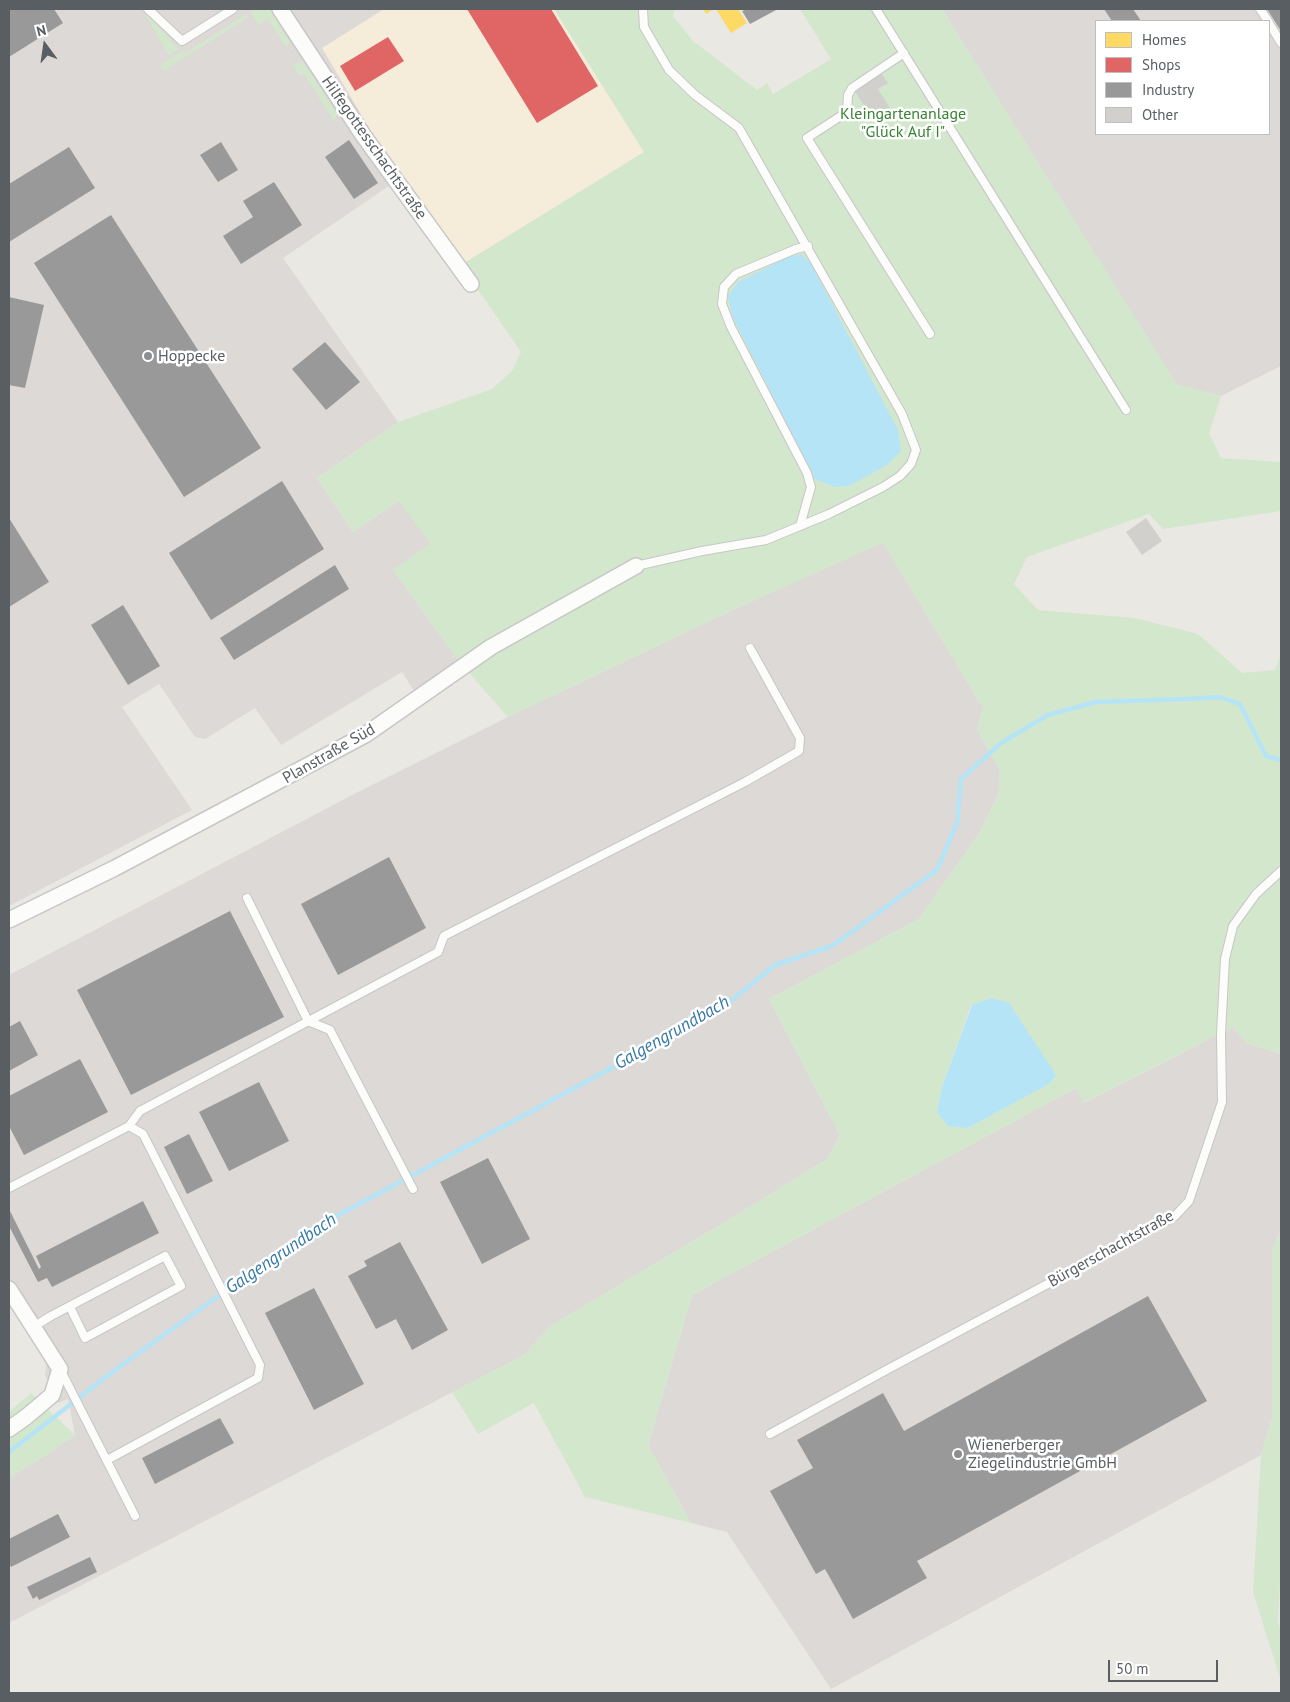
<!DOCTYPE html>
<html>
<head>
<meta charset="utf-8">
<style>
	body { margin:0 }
	#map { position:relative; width:1290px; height:1702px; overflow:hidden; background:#eae8e3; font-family:"PT Sans",sans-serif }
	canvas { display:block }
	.frame { position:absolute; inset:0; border:10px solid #595e62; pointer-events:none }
	.legend { position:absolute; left:1095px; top:20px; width:175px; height:115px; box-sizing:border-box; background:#fff; border:1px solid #bdbfc0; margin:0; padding:6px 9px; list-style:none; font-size:15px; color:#595e62 }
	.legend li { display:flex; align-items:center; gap:10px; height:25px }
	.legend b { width:25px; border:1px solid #bdbfc0 }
	.north { position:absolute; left:20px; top:20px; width:50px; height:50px; -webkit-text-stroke:4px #fff; paint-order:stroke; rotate:346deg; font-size:14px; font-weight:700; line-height:20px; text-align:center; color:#595e62 }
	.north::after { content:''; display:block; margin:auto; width:18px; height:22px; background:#595e62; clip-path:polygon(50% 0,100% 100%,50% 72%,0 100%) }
	.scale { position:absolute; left:1108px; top:1660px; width:110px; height:22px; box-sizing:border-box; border:2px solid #595e62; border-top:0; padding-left:6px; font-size:15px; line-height:18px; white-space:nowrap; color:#595e62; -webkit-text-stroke:4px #fff; paint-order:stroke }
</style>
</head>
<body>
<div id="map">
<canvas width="1290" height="1702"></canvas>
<div class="frame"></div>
<ul class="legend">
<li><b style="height:14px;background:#ffd966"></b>Homes</li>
<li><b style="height:14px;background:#e06666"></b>Shops</li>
<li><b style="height:14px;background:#999"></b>Industry</li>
<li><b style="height:14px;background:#d2d0cd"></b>Other</li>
</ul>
<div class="north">N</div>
<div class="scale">50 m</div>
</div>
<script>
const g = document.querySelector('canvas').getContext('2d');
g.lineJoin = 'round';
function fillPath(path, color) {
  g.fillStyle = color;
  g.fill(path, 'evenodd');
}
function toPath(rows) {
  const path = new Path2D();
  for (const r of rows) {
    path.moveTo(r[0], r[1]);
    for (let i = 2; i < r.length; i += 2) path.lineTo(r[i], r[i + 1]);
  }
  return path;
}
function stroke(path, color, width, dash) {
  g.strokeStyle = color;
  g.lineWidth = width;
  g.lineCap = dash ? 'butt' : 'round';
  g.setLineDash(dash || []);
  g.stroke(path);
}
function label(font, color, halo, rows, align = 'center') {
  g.font = font + ' "PT Sans",sans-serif';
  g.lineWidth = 5;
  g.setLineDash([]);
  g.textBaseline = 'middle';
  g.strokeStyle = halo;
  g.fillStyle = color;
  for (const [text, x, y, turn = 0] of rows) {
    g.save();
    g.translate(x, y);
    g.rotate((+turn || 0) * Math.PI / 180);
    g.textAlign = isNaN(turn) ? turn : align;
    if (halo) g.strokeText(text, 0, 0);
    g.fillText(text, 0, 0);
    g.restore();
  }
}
fillPath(toPath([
	[384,9,554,9,644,152,461,265,399,179,321,48]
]), '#f6ecda');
fillPath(toPath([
	[9,9,384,9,322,48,399,179,283,258,398,422,317,478,353,532,399,501,431,544,393,570,462,665,414,691,402,672,281,745,255,708,205,739,195,737,159,684,122,707,192,810,9,906],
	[942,9,1281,9,1281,366,1221,396,1177,385],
	[1096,21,1269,21,1269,134,1096,134],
	[883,542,983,708,977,729,1000,771,998,795,980,832,919,919,769,999,840,1135,827,1159,725,1222,550,1326,524,1355,9,1623,9,1478,49,1453,75,1435,68,1399,58,1403,45,1375,47,1361,9,1300,9,975,360,791,508,717,735,609],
	[1233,1027,1247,1043,1281,1054,1281,1230,1272,1249,1272,1418,1261,1455,831,1689,727,1532,691,1523,648,1445,692,1295,1076,1088,1084,1103]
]), '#dcd9d6');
fillPath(toPath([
	[142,9,164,33,179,49,169,56],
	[257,9,270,9,290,42,288,46,286,47,268,19,258,25,251,13],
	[554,9,675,9,673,16,692,40,757,90,767,83,773,94,831,59,800,9,942,9,1177,384,1221,396,1209,433,1221,458,1281,462,1281,511,1163,529,1149,514,1027,557,1014,584,1038,610,1134,618,1198,634,1242,673,1275,670,1281,654,1281,1054,1247,1043,1233,1027,1083,1103,1076,1088,692,1295,648,1445,691,1523,585,1497,534,1403,478,1434,452,1392,524,1355,550,1326,725,1222,827,1159,840,1135,769,999,919,919,980,832,998,795,1000,771,977,729,983,708,883,543,735,609,508,717,462,665,393,570,430,544,399,501,353,532,317,478,398,422,492,389,512,371,521,352,461,265,644,152],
	[971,1005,1056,1075,1049,1084,968,1128,937,1111,942,1087],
	[247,14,249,17,163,71,160,65,182,51,185,53],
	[298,62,304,63,337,114,334,122,304,74,300,76,293,65],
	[1281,1231,1281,1579,1280,1583,1278,1622,1281,1631,1281,1681,1253,1592,1261,1455,1272,1418,1272,1249],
	[31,1393,75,1435,49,1453,9,1478,9,1412]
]), '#d3e7cd');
fillPath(toPath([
	[801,254,811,264,898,430,901,451,887,465,849,486,835,487,815,479,732,316,728,296,738,282,788,257],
	[991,998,1009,1003,1056,1075,1049,1084,968,1128,948,1126,937,1112,942,1087,972,1005]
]), '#b5e4f7');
fillPath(toPath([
	[703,9,714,9,706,14],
	[716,9,738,9,747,23,731,33]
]), '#ffd966');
fillPath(toPath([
	[467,9,551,9,598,86,537,123],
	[388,37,404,61,355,91,340,66]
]), '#e06666');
fillPath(toPath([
	[9,9,54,9,63,23,9,57],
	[747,9,778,9,750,24,742,11],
	[1104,9,1133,9,1141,21,1112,21],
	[1267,9,1281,9,1281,31],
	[349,140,378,183,354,199,325,157],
	[221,142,238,170,218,182,200,155],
	[69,147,95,188,9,242,9,184],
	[274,182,302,225,241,264,223,236,253,217,243,201],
	[111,215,261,448,184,497,34,263],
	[9,297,44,305,25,388,9,385],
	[325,342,360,382,326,410,292,369],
	[282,481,324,549,211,620,169,553],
	[9,518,49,582,9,607],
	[335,565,349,589,234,660,220,638],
	[123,605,160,666,128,685,91,625],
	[389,857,426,928,338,975,301,904],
	[230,911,284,1017,131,1095,77,990],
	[20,1021,38,1055,9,1071,9,1027],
	[80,1059,108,1112,24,1155,9,1126,9,1096],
	[259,1082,289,1141,229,1171,199,1112],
	[189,1134,213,1181,187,1194,164,1147],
	[488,1158,530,1239,482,1264,440,1182],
	[143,1201,159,1233,52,1287,47,1278,38,1282,9,1226,9,1209,39,1269,41,1267,36,1256],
	[400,1242,448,1330,412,1350,396,1319,376,1329,348,1276,367,1266,364,1261],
	[314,1288,364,1384,314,1410,265,1313],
	[1148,1296,1207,1401,917,1561,927,1578,853,1619,825,1569,816,1574,770,1491,813,1468,797,1440,883,1393,904,1431],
	[220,1418,234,1443,155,1484,142,1458],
	[58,1514,70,1537,11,1567,9,1563,9,1539],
	[90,1557,97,1572,39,1600,37,1596,33,1599,27,1587]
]), '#999');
stroke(toPath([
	[9,1452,111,1373,309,1231,721,1009,775,965,832,946,937,870,957,823,961,779,1001,743,1048,715,1096,702,1187,699,1220,697,1240,704,1266,756,1281,760]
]), '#b5e4f7', 4.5);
fillPath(toPath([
	[881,73,888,83,878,89,890,108,873,119,854,90],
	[1146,518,1162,541,1142,555,1126,532]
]), '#d2d0cd');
const lane = toPath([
	[148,9,182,41,233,9],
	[876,9,1126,410],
	[1260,9,1268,21],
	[1269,23,1281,43],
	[904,53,852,88,848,95,847,112,807,138,930,334],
	[800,526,811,487,807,473,731,327,722,304,724,287,736,274,796,249,808,246],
	[636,566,702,551,766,540,829,514,883,487,900,476,911,464,916,450,902,414,739,128,695,95,669,70,644,27,643,9],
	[247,898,308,1021,330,1030,413,1189],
	[9,1188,129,1126,140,1111,438,952,444,936,745,782,799,751,800,738,750,648],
	[33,1327,51,1316,165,1256,181,1286,85,1338,70,1307],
	[61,1371,135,1516],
	[770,1434,890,1368,1175,1216,1189,1201,1222,1102,1221,1034,1225,959,1233,926,1256,894,1281,871],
	[107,1460,258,1378,260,1365,143,1134,129,1126]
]);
const street = toPath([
	[280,9,363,135,471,284],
	[9,920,115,868,365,735,491,647,636,566],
	[9,1289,60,1369,52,1395,26,1417,9,1429]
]);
stroke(lane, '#c6c7c6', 10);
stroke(street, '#c6c7c6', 18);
stroke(lane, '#fcfcfb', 8);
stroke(street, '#fcfcfb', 15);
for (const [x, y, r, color] of [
	[148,356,5,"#8c8e8f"],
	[958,1454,5,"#8c8e8f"]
]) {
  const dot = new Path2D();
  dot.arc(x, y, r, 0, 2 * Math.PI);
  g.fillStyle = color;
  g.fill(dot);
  stroke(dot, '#fff', 2);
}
label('16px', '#378230', '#fff', [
	["Kleingartenanlage",903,114],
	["\"Glück Auf I\"",903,132]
]);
label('16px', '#595e62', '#fff', [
	["Hilfegottesschachtstraße",374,148,55],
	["Planstraße Süd",329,754,-30],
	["Bürgerschachtstraße",1111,1249,-29]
]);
label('16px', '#595e62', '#fff', [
	["Hoppecke",158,356],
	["Wienerberger",968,1445],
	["Ziegelindustrie GmbH",968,1463]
], 'left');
label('italic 18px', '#3478a3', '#fff', [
	["Galgengrundbach",672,1033,-30],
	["Galgengrundbach",281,1254,-34]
]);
</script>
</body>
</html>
